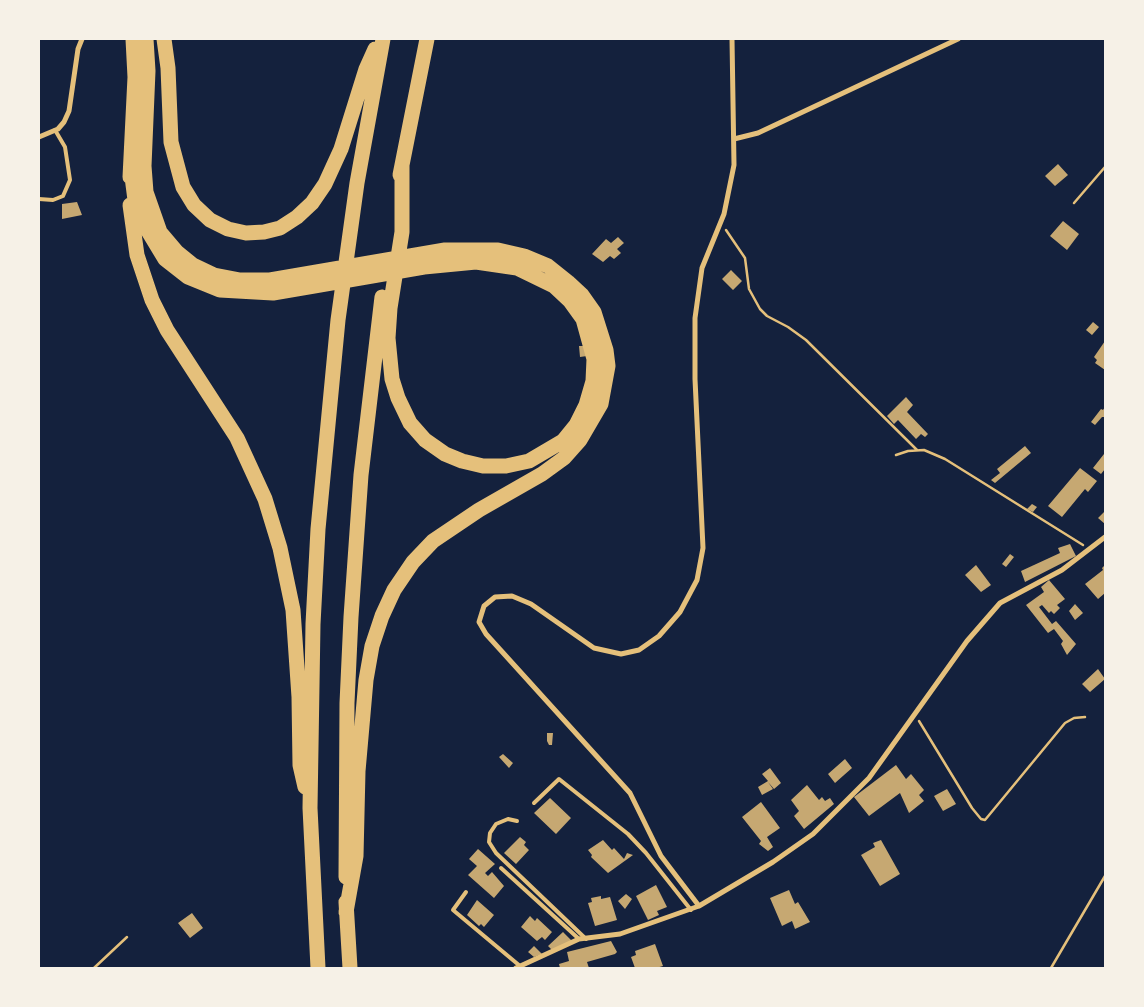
<!DOCTYPE html>
<html>
<head>
<meta charset="utf-8">
<style>
	body { margin:0 }
	#map { position:relative; width:1144px; height:1007px; overflow:hidden; background:#14213d; font-family:Poppins,sans-serif }
	canvas { display:block }
	.frame { position:absolute; inset:0; border:40px solid #f6f1e7; pointer-events:none }
</style>
</head>
<body>
<div id="map">
<canvas width="1144" height="1007"></canvas>
<div class="frame"></div>
</div>
<script>
const g = document.querySelector('canvas').getContext('2d');
g.lineJoin = 'round';
function fillPath(path, color) {
  g.fillStyle = color;
  g.fill(path, 'evenodd');
}
function toPath(rows) {
  const path = new Path2D();
  for (const r of rows) {
    path.moveTo(r[0], r[1]);
    for (let i = 2; i < r.length; i += 2) path.lineTo(r[i], r[i + 1]);
  }
  return path;
}
function stroke(path, color, width, dash) {
  g.strokeStyle = color;
  g.lineWidth = width;
  g.lineCap = dash ? 'butt' : 'round';
  g.setLineDash(dash || []);
  g.stroke(path);
}
fillPath(toPath([
	[1058,164,1068,175,1055,186,1045,176],
	[77,202,82,215,62,219,62,204],
	[1063,221,1079,234,1067,250,1050,236],
	[618,237,624,243,617,249,621,253,614,259,610,256,603,262,592,254,606,239,611,243],
	[731,270,742,281,733,290,722,279],
	[1093,322,1099,327,1092,335,1086,330],
	[1105,341,1105,370,1095,363,1097,360,1094,357],
	[579,346,586,346,587,356,580,357],
	[906,397,913,405,907,412,928,434,925,437,921,434,916,439,898,420,894,424,887,416],
	[1105,407,1105,417,1102,417,1095,425,1091,422,1101,409,1103,410],
	[1025,446,1031,453,995,483,991,480,1000,473,997,469],
	[1104,454,1105,469,1101,474,1093,468],
	[1080,468,1097,481,1088,492,1085,489,1062,517,1048,506],
	[1032,504,1037,507,1033,512,1027,509],
	[1105,511,1105,524,1098,518],
	[1070,544,1076,556,1025,582,1021,571,1060,553,1058,548],
	[1010,554,1014,557,1006,567,1002,564],
	[976,565,991,585,981,592,965,575],
	[1105,565,1105,593,1098,599,1085,584,1103,570,1102,568],
	[1049,580,1065,599,1057,605,1060,608,1054,614,1051,611,1049,613,1042,605,1039,607,1052,624,1056,621,1076,644,1067,655,1061,644,1063,641,1054,629,1048,633,1026,605,1044,592,1041,587],
	[1075,604,1083,613,1075,620,1069,611],
	[1098,669,1105,679,1090,692,1082,684],
	[547,733,553,733,552,745,549,745,547,741],
	[503,754,513,763,509,768,499,757],
	[845,759,852,768,835,783,828,774],
	[896,765,906,779,911,774,924,790,919,795,924,801,909,813,900,793,869,816,854,797],
	[770,768,781,783,774,789,768,782,773,789,762,795,758,787,768,781,762,774],
	[807,785,819,800,822,797,825,801,830,798,834,804,804,829,794,816,799,811,791,800],
	[947,789,956,804,943,811,934,796],
	[550,798,571,818,556,834,534,813],
	[761,802,780,828,767,837,773,847,768,851,759,844,761,841,742,817],
	[520,837,526,842,524,845,529,850,516,864,504,853],
	[603,840,612,850,614,848,624,859,627,853,633,855,608,873,591,857,592,855,588,850],
	[881,840,900,874,880,886,861,855,875,847,873,843],
	[478,849,495,864,485,873,488,876,492,872,504,886,494,898,468,875,477,866,469,859],
	[656,885,667,907,657,911,659,915,648,920,636,896],
	[789,890,795,904,798,902,810,922,795,929,792,921,782,926,770,898],
	[626,894,632,899,625,909,618,901],
	[601,896,601,899,610,897,617,920,595,926,588,903,592,902,591,898],
	[477,900,494,915,484,927,481,924,479,926,467,915],
	[192,913,203,928,190,938,178,923],
	[530,916,535,921,537,918,552,932,545,940,542,937,537,941,521,927],
	[563,932,573,942,552,950,548,946],
	[611,941,617,952,615,954,587,962,589,968,560,968,559,964,569,961,567,952],
	[655,944,663,966,656,968,635,968,631,957,636,955,635,951],
	[534,946,542,954,534,957,528,952]
]), '#c6a872');
stroke(toPath([
	[1074,203,1105,167],
	[726,230,745,258,749,289,760,309,767,316,788,327,806,340,917,450],
	[896,455,908,451,924,450,945,459,1083,545],
	[919,721,972,808,981,819,985,820,1065,723,1074,718,1085,717],
	[94,968,127,937],
	[1051,968,1105,876]
]), '#e5c07b', 2.5);
stroke(toPath([
	[39,199,53,200,63,196,70,180,65,147,55,130],
	[534,803,559,779,628,834,646,853,691,910],
	[517,821,508,819,496,824,490,833,489,842,496,853,586,939],
	[501,868,579,939],
	[466,892,453,910,520,966]
]), '#e5c07b', 4);
stroke(toPath([
	[39,137,58,129,64,122,69,111,78,49,82,39],
	[734,139,758,133,958,39],
	[699,906,661,856,630,793,486,634,479,622,484,606,495,597,512,596,531,604,594,648,621,654,639,650,659,636,680,612,697,580,703,548,695,379,695,318,702,268,724,214,734,165,732,39],
	[516,968,579,939,620,934,699,906,773,862,813,834,869,778,967,641,1000,603,1062,570,1105,537]
]), '#e5c07b', 5);
stroke(toPath([
	[146,39,148,71,144,166,146,192,160,232,177,252,193,265,214,275,240,280,270,280,445,250,498,250,524,256,548,266,568,282,582,295,594,312,606,350,608,366,601,404,580,440,564,458,542,474,479,510,433,541,413,562,394,590,382,616,372,646,366,680,358,771,356,856,346,912],
	[164,39,168,68,171,142,183,187,194,205,210,220,228,229,246,233,264,232,280,228,297,217,312,203,325,184,341,149,366,69,375,49],
	[131,169,135,200,142,221,165,259,188,277,220,290,273,293,314,286,424,267,476,262,517,268,554,286,570,301,583,319,594,359,593,381,586,405,576,425,563,441,529,461,506,466,483,466,462,461,445,454,425,440,410,423,398,398,392,379,388,338,390,308,402,232,402,166],
	[400,175,427,39],
	[130,177,135,77,133,39],
	[130,205,137,255,152,300,167,330,237,438,265,499,280,548,293,610,299,697,300,765,305,787],
	[346,877,347,703,351,617,361,475,382,297],
	[346,902,350,968],
	[318,968,310,808,313,624,318,529,338,320,357,183,383,39]
]), '#e5c07b', 15);
</script>
</body>
</html>
